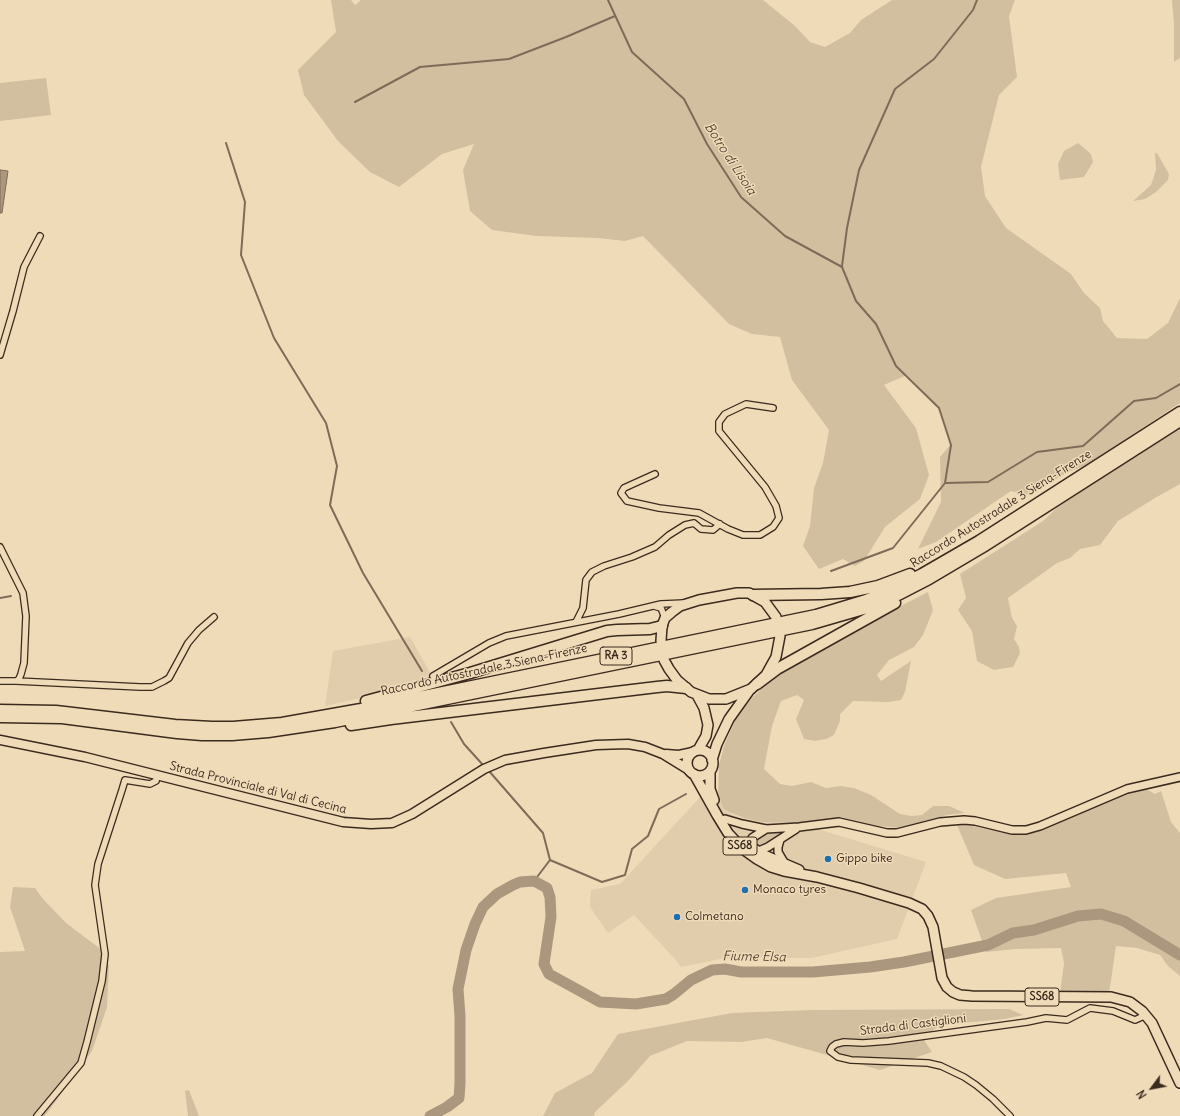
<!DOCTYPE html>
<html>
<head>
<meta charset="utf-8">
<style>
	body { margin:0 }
	#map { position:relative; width:1180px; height:1116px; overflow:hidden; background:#f0dbb9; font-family:Delius,sans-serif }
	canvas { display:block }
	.north { position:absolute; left:1132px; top:1068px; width:40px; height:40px; -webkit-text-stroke:3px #f0dbb9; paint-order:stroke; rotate:238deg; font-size:11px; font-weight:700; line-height:16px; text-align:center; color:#3b2a1e }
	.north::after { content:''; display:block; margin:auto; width:14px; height:18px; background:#3b2a1e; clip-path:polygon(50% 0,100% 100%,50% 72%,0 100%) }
</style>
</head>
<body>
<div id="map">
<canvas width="1180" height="1116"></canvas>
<div class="north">N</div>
</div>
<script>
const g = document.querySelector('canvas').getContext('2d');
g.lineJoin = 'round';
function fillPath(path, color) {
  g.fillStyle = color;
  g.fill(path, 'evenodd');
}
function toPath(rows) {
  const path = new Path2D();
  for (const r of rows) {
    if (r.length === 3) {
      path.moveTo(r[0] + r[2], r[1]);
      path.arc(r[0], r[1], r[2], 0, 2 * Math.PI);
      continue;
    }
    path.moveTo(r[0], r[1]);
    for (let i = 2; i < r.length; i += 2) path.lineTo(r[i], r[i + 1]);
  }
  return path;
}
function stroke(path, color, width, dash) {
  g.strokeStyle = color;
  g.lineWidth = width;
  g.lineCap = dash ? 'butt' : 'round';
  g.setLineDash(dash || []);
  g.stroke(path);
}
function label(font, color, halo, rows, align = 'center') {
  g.font = font + ' Delius,sans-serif';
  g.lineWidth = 3;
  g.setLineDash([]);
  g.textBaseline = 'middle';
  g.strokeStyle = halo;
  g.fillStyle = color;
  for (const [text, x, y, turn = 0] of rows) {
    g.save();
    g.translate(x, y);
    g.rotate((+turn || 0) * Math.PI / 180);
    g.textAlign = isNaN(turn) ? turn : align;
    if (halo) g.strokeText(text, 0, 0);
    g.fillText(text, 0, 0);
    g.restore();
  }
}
fillPath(toPath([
	[410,637,431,674,406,686,357,699,325,706,333,651],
	[718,795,720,801,727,811,736,816,762,822,798,823,926,862,897,939,812,958,725,958,681,967,674,958,634,915,608,933,590,907,591,890,620,884,701,796]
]), '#e1ccac');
fillPath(toPath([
	[331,0,351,0,355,5,361,0,763,0,795,26,810,42,825,47,850,33,861,20,892,0,1015,0,1009,16,1017,77,999,95,981,167,985,196,1006,228,1071,274,1084,293,1100,308,1103,321,1117,338,1147,339,1168,323,1180,298,1180,403,1085,466,1068,472,1027,495,1011,491,936,542,918,549,941,502,940,457,951,444,939,408,907,375,884,385,916,428,929,475,920,499,885,527,864,561,855,566,843,559,819,569,803,546,810,526,814,488,823,463,829,430,792,380,780,337,752,334,729,324,643,236,625,241,598,238,536,236,492,230,470,211,463,170,474,144,442,154,399,187,370,172,338,141,304,95,298,70,336,32],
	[1172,0,1180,0,1180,58,1174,62,1174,24],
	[46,78,51,115,0,121,0,83],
	[1078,143,1091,154,1093,162,1084,177,1060,180,1058,164,1064,151],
	[1155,153,1157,153,1169,174,1168,180,1156,192,1145,199,1133,201,1151,185,1156,170],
	[1180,426,1180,484,1155,498,1118,521,1100,545,1080,549,1070,558,1057,563,1008,598,1012,618,1017,626,1014,639,1019,647,1020,653,1013,667,994,670,977,661,972,631,958,610,966,598,960,574,1043,521,1058,507],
	[928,592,933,610,923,635,914,647,889,660,877,675,881,681,911,661,905,692,901,700,889,702,853,701,840,714,840,721,834,735,826,739,815,741,804,739,796,719,804,700,797,695,781,701,772,726,764,769,780,784,792,786,811,782,826,788,841,786,854,788,871,795,900,814,911,816,922,815,933,806,949,806,965,813,947,815,900,828,879,826,841,817,798,823,762,822,744,818,727,811,723,807,718,795,719,765,724,746,736,718,752,698,773,678,893,610],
	[1146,789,1155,794,1161,791,1171,822,1180,833,1180,976,1168,966,1160,955,1137,948,1116,946,1109,994,1060,993,1064,963,1061,948,1015,949,986,952,971,910,996,898,1071,887,1066,873,1005,879,974,865,957,825,967,825,1014,835,1027,835,1038,831,1124,795],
	[784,831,774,841,760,848,754,844,756,839,764,833],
	[13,887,35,888,43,899,66,923,102,950,109,966,107,1007,92,1051,45,1116,0,1116,0,952,25,951,10,907],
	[1009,1009,1023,1015,1005,1019,941,1025,922,1037,932,1052,880,1070,767,1038,741,1042,687,1041,650,1056,628,1081,595,1112,594,1116,543,1116,555,1093,592,1073,618,1034,732,1013,812,1010],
	[189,1090,199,1116,188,1116,185,1091]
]), '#d2bfa0');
const water = toPath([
	[0,170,8,171,2,213,0,213,0,170]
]);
fillPath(water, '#ab977e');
stroke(water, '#7e6b58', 1);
stroke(toPath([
	[608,0,632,52,684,99,707,144,741,197,785,236,842,267,856,301,876,324,896,366,939,408,951,445,945,483,893,548,831,571],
	[355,102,420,67,509,59,566,37,615,16],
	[226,143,245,202,241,255,274,338,326,423,337,466,330,505,363,573,422,671],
	[842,266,847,228,859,170,895,89,934,59,973,10,977,0],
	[945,483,988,482,1037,452,1083,446,1134,401,1156,398,1180,384],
	[0,598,11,596],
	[451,722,464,744,483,765],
	[489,771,543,833,550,860],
	[534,881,550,860,602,882,625,875,632,849,648,836,659,809,686,794]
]), '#7e6b58', 2);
stroke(toPath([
	[430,1116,447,1107,459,1098,460,1083,460,1016,458,989,466,950,475,924,483,907,497,894,513,885,520,882,534,881,547,888,550,897,551,917,544,964,549,974,600,1002,636,1004,666,999,674,994,691,980,712,970,725,969,741,972,813,972,870,967,904,962,988,945,1013,933,1034,930,1078,916,1101,914,1124,921,1180,955]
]), '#ab977e', 11);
const minor = toPath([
	[0,355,13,311,24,267,40,236],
	[655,474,624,488,621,493,627,501,659,508,699,513,728,529,743,535,760,535,773,527,779,518,776,506,765,487,719,431,719,422,725,414,746,404,773,408],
	[0,547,23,593,26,616,24,663,21,674,19,679,16,681,0,681],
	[654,606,661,608,665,618],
	[576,622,583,608,586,580,592,572,604,566,632,557,655,547,669,535,685,525,694,523,701,529,713,530,720,524],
	[433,676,489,643,506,636,619,614,661,604,685,603],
	[16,681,140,687,152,687,164,681,169,678,188,643,199,630,214,617],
	[37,1116,81,1063,87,1042,102,981,105,954,95,885,98,864,122,790,125,780,150,784,156,781,157,775],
	[1010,1116,993,1099,976,1085,964,1077,941,1066,928,1063,851,1060,838,1057,830,1051,832,1047,836,1044,844,1042,863,1043,889,1041,1027,1022,1046,1018,1067,1020,1090,1008,1113,1011,1135,1020,1146,1015]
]);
const tertiary = toPath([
	[725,819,742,824,766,829,799,827,839,822,887,833,897,833,940,822,964,820,975,821,1012,830,1026,830,1040,826,1127,789,1180,777],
	[780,840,778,847,778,852,785,864],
	[750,850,750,844,752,838,766,829],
	[756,852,768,847,796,829]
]);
const secondary = toPath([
	[0,740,85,757,343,822,371,824,392,823,412,814,484,769,505,760,544,753,596,745,628,744,645,747,663,754,689,770],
	[666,754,679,755,693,752]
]);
const primary = toPath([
	[661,641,662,626,665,618,672,612,680,606,699,600,737,593,749,593,765,602,776,617],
	[664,660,669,669,677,680,691,692,709,699,726,699,751,689,766,675,776,657,780,636],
	[697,695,704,708,708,725,706,736,698,750],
	[700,763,13],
	[712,760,717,744,729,719,749,691],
	[710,771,710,789,714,800],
	[694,774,717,815,728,833,743,849,757,859,771,867,784,871,817,877,859,888,909,903,922,909,928,916,933,927,942,978,947,987,953,992,960,995,972,996,1111,997,1130,1002,1142,1011,1152,1023,1180,1083],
	[745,843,764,855,799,870]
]);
const motorway = toPath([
	[753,595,821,594,850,592,878,586,910,574],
	[757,684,777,669,895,603],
	[366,701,470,673,607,631,617,630,650,629,662,626],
	[0,710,56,711,175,725,212,727,233,727,282,723,361,709,816,615,866,600,887,592,922,574,979,541,1180,412],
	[0,717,62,718,177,733,202,735,232,735,268,732,335,722,812,624,874,606,898,595,929,579,983,547,1180,421],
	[351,725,391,719,657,687,667,686,686,688]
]);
stroke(minor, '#3b2a1e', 8);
stroke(tertiary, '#3b2a1e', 10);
stroke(secondary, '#3b2a1e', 11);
stroke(primary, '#3b2a1e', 12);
stroke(motorway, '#3b2a1e', 13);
stroke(minor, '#f0dbb9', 5.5);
stroke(tertiary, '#f0dbb9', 7);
stroke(secondary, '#f0dbb9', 8);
stroke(primary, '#f0dbb9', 9);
stroke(motorway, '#f0dbb9', 10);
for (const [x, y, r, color] of [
	[828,859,4,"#1f6fb2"],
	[745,890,4,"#1f6fb2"],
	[677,917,4,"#1f6fb2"]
]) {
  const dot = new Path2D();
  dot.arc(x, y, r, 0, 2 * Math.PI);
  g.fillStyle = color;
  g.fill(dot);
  stroke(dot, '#f0dbb9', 1.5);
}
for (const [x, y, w] of [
	[616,656,32],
	[740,846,34],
	[1042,997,34]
]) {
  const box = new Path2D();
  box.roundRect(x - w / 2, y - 9, w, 18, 3);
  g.fillStyle = '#f0dbb9';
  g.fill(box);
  stroke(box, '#3b2a1e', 1);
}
label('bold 11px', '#3b2a1e', null, [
	["RA 3",616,656],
	["SS68",740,846],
	["SS68",1042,997]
]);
label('12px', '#3b2a1e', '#f0dbb9', [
	["Raccordo Autostradale 3 Siena-Firenze",1001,509,-32],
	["Raccordo Autostradale 3 Siena-Firenze",484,670,-12],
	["Strada Provinciale di Val di Cecina",258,788,14],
	["Strada di Castiglioni",913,1025,-7]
]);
label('12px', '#3b2a1e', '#f0dbb9', [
	["Gippo bike",836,859],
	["Monaco tyres",753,890],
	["Colmetano",685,917]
], 'left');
label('italic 13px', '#574536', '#f0dbb9', [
	["Botro di Lisoia",730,159,57],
	["Fiume Elsa",754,957,1]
]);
</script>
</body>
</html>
